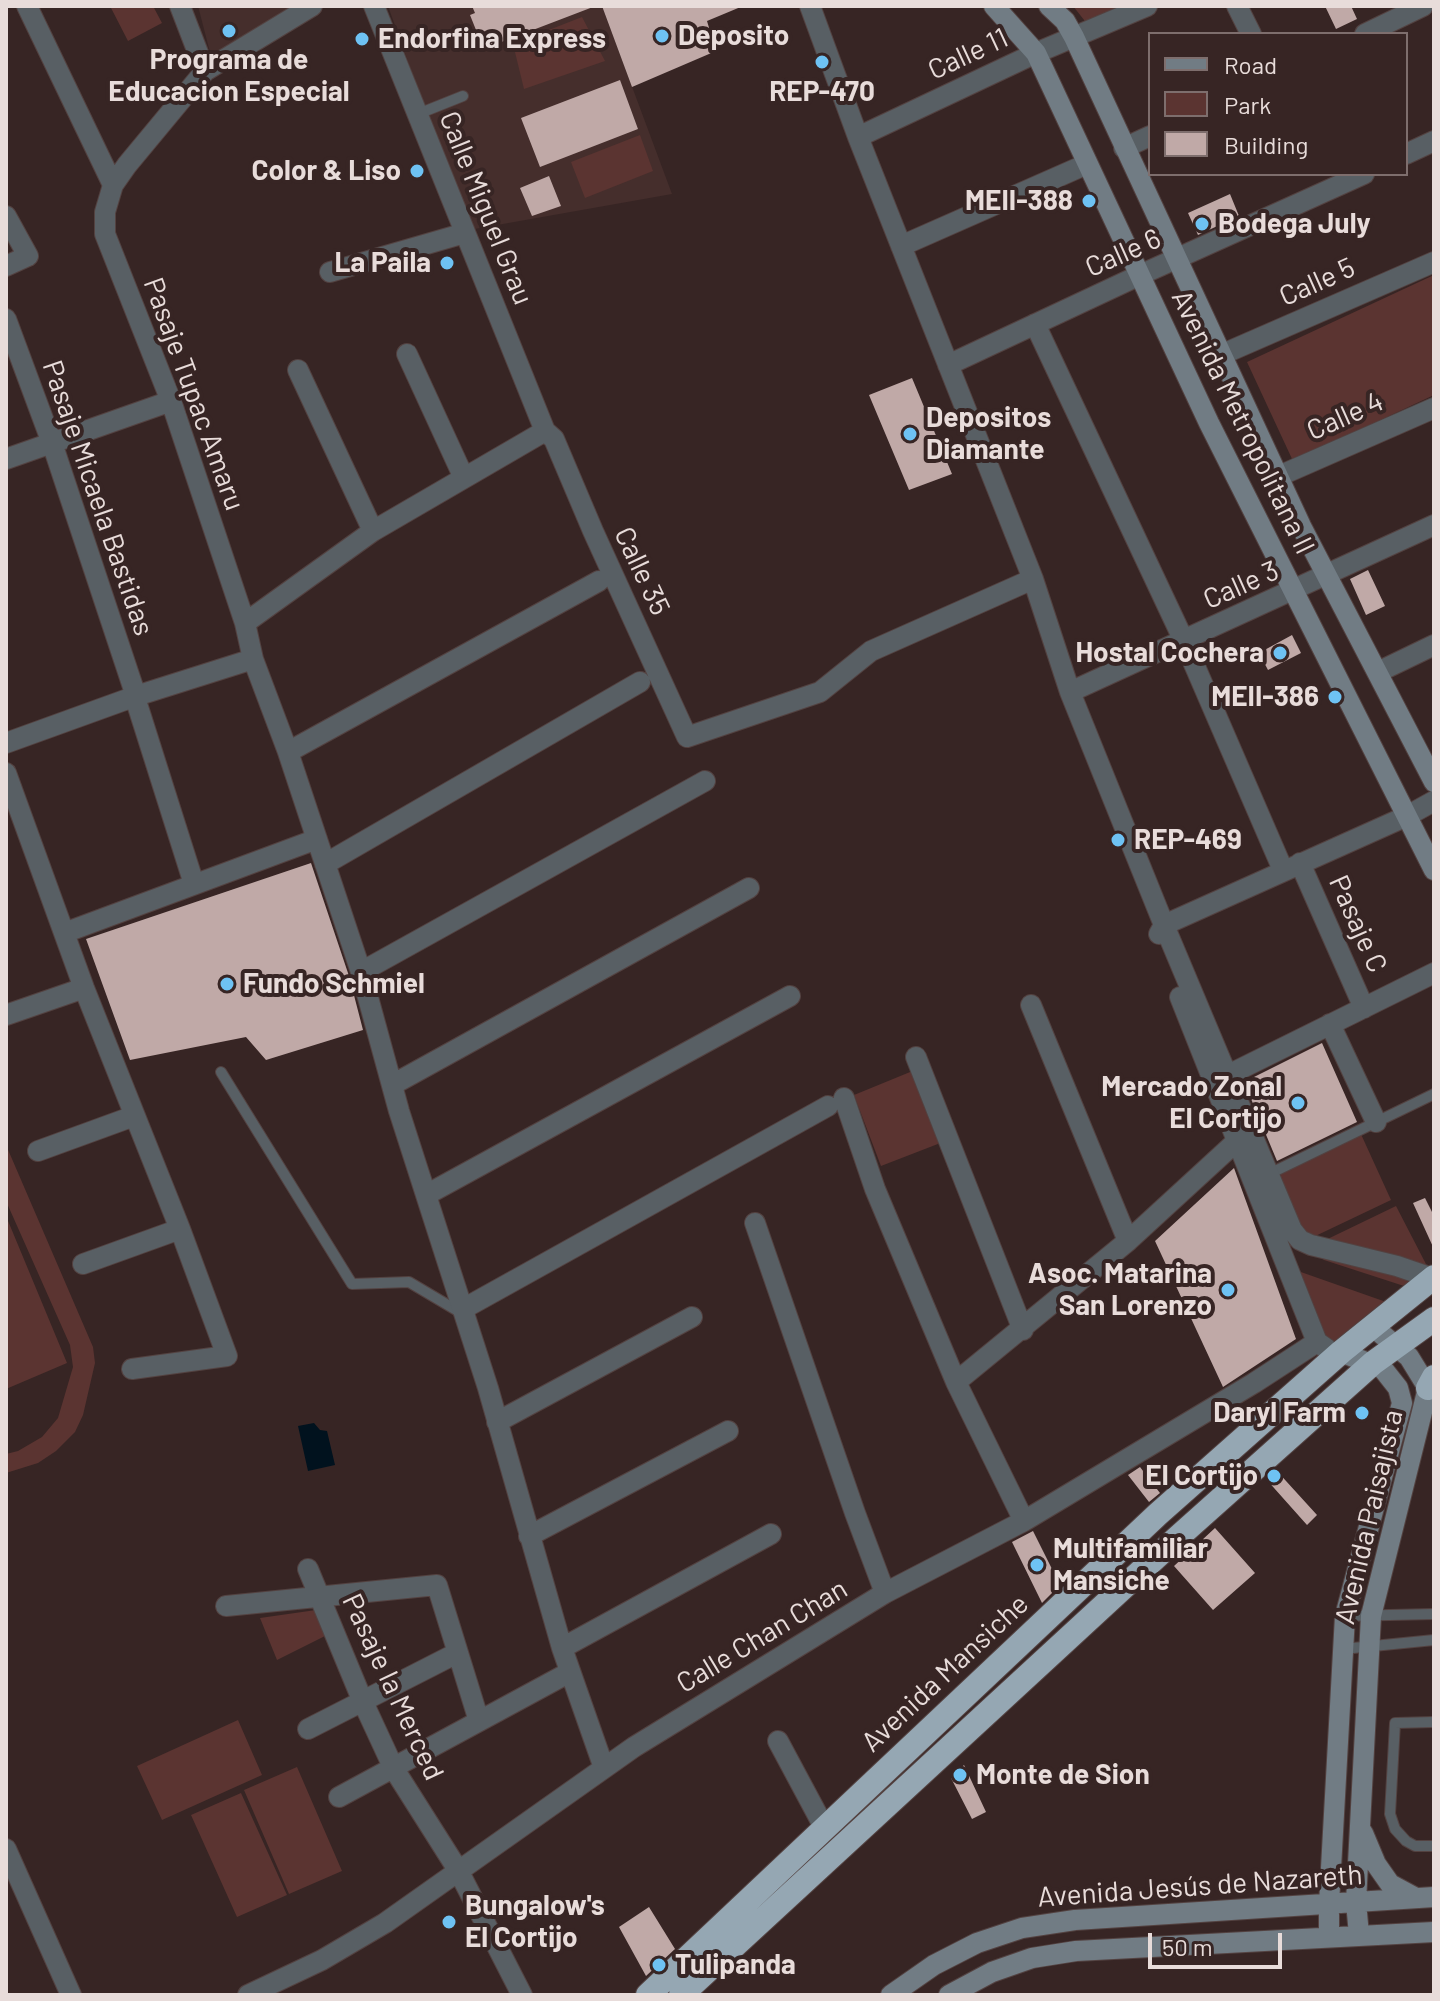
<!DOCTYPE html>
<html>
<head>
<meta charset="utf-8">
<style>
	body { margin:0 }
	#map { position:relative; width:1440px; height:2001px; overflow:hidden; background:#372524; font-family:Barlow,sans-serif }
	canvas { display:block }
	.frame { position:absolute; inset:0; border:8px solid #e8dcda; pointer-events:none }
	.legend { position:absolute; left:1148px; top:32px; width:260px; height:144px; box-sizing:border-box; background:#372524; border:2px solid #7e6e6d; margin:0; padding:10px 14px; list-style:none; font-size:24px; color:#e8dcda }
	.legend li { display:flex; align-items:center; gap:16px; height:40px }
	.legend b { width:40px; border:2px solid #7e6e6d }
	.scale { position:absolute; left:1148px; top:1933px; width:134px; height:36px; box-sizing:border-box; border:4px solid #e8dcda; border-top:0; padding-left:10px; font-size:24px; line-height:28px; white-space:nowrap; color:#e8dcda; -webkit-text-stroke:6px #372524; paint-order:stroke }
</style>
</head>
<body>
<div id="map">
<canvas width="1440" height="2001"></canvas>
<div class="frame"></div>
<ul class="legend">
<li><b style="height:10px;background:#717c84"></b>Road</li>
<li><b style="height:22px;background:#5b3431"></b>Park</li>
<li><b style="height:22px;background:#c0a9a7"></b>Building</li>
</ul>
<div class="scale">50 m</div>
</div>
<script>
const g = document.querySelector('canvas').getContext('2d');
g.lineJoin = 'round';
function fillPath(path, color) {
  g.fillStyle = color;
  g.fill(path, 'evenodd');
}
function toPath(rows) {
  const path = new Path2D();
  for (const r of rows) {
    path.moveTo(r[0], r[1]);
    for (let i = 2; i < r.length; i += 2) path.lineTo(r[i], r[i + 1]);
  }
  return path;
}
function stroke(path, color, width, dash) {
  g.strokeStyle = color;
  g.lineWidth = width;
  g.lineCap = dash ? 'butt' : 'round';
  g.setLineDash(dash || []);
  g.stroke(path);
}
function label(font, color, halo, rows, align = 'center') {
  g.font = font + ' Barlow,sans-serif';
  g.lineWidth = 8;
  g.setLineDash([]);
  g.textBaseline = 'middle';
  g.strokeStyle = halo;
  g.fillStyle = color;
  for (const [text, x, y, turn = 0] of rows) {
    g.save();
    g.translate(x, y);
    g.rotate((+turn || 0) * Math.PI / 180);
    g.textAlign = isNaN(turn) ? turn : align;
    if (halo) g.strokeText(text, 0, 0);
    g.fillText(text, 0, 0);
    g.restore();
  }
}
fillPath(toPath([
	[198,6,295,6,211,56],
	[388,6,602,6,672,194,469,230]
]), '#452e2c');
fillPath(toPath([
	[110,6,153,6,162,23,128,41],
	[1073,6,1129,6,1088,25],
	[582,17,605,61,524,89,513,44],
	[640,135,653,171,585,198,571,162],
	[1434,275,1434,395,1293,461,1247,362],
	[915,1070,943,1142,881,1166,854,1095],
	[1360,1132,1391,1200,1307,1240,1276,1176],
	[6,1145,93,1347,95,1363,83,1415,75,1432,56,1451,38,1463,6,1473,6,1454,18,1451,42,1437,58,1418,73,1367,70,1345,6,1201],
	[1396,1206,1427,1266,1404,1286,1324,1260,1311,1247],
	[6,1216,67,1363,6,1389],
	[1298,1271,1389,1303,1340,1345,1326,1341],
	[316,1610,327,1635,277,1660,260,1618],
	[238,1720,262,1775,162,1820,137,1766],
	[297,1767,342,1871,289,1894,244,1790],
	[241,1793,287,1895,237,1917,191,1815]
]), '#5b3431');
fillPath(toPath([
	[314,1423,320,1430,327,1431,335,1465,308,1471,298,1426]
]), '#01121e');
fillPath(toPath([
	[472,6,593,6,593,7,491,46,490,42,482,45,470,15,475,13],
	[602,6,743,6,707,21,716,51,632,87],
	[1325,6,1351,6,1357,19,1336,29],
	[620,80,638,129,540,167,521,118],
	[549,176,561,206,532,216,520,188],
	[1230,194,1239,216,1198,235,1188,213],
	[912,378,952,474,909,490,869,395],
	[1368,570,1385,606,1366,615,1350,579],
	[1292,635,1301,653,1268,670,1259,653],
	[311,863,349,976,363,1030,266,1060,246,1037,130,1060,86,939],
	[1322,1043,1357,1122,1277,1161,1244,1082],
	[1234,1168,1296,1339,1223,1387,1155,1241],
	[1425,1198,1434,1216,1434,1249,1413,1203],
	[1140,1467,1160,1493,1149,1502,1128,1475],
	[1276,1470,1317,1515,1307,1525,1266,1479],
	[1215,1528,1255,1573,1213,1610,1174,1566],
	[1033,1531,1060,1585,1042,1603,1012,1542],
	[964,1765,986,1812,972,1819,951,1778],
	[649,1907,675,1949,646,1976,619,1927]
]), '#c0a9a7');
const lane = toPath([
	[418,114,463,96],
	[221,1072,352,1284,409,1282,463,1314],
	[1269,1174,1434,1094],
	[1345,1616,1434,1614],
	[1343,1649,1434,1640],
	[1434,1722,1395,1723,1390,1814,1395,1829,1406,1841,1415,1846,1434,1846]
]);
const street = toPath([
	[27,6,113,185],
	[180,6,205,71],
	[374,6,545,431,554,439,593,531,687,737,820,692,871,651,1033,579],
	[810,6,858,137,1033,579,1070,692,1164,925,1292,1230,1300,1240,1311,1245,1397,1266,1432,1278],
	[1237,6,1251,34],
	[1365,34,1423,6],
	[858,137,1036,53,1147,6],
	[1124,148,1150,136],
	[1406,154,1434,141],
	[6,216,28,256,6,266],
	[901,246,1087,164],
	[330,272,465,233],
	[6,319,52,443,136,696],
	[1035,324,1184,641,1283,870],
	[407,354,464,478],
	[1223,354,1434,262],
	[948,365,1140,275,1364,174],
	[298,370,373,531],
	[6,459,171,401],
	[1279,476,1434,408],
	[245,623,171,401,105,234,105,212,113,185,127,165,205,71,312,6],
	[253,659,288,752,361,972,399,1111,488,1388,562,1648,604,1768],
	[1378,672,1434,645],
	[1070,692,1434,525],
	[138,707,194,884],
	[6,743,136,696,253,659,245,623,373,531,545,431],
	[288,752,599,581],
	[6,773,84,988,180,1229,227,1356,132,1369],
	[1300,863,1364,1008],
	[325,864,640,682],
	[64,933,317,839],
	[1159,934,1164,925,1407,816,1434,801],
	[361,972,705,781],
	[1180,997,1317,1342,1327,1349],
	[1031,1005,1128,1241],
	[6,1015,84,988],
	[1330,1024,1376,1122],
	[916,1057,1023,1330],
	[1218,1080,1434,973],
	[392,1085,749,888],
	[844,1098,875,1189,956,1382,1024,1521],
	[38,1151,134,1116],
	[426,1195,790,996],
	[755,1223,855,1513,885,1593],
	[83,1264,180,1229],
	[463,1309,828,1106],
	[956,1382,1128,1241,1238,1140],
	[497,1422,692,1317],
	[529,1536,728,1431],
	[308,1569,363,1702,394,1769,458,1870,522,1995],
	[226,1606,437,1585,479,1721],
	[562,1648,771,1534],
	[308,1729,457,1653],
	[778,1741,824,1827],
	[339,1797,570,1672],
	[6,1849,71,1995],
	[248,1995,322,1960,385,1923,634,1747,885,1593,1024,1521,1254,1383,1317,1342]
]);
const secondary = toPath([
	[994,6,1036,53,1209,423,1434,870],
	[1049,6,1065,21,1074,37,1301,526,1434,782],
	[1363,1833,1376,1864,1390,1884,1416,1898],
	[1359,1935,1356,1902,1371,1616,1428,1388,1409,1357,1372,1326],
	[1329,1937,1329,1904,1345,1616,1402,1403,1398,1388,1383,1369,1341,1352],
	[891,1995,934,1965,977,1943,1022,1928,1075,1920,1434,1897],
	[949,1995,992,1972,1032,1958,1076,1951,1434,1932]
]);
const highway = toPath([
	[1428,1388,1434,1377],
	[648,1995,1158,1514,1341,1352,1434,1277],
	[681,1995,1177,1538,1373,1363,1434,1319]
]);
stroke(lane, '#534241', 12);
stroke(street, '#534241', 22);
stroke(secondary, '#534241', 22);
stroke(highway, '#534241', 26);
stroke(lane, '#585f64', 10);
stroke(street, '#585f64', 20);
stroke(secondary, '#717c84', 20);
stroke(highway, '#95a7b3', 24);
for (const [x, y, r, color] of [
	[229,31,8,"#6ec2f3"],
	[662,36,8,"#6ec2f3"],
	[362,39,8,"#6ec2f3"],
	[822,62,8,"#6ec2f3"],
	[417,171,8,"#6ec2f3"],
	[1089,201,8,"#6ec2f3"],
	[1202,224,8,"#6ec2f3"],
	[447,263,8,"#6ec2f3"],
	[910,434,8,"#6ec2f3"],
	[1280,653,8,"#6ec2f3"],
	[1335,697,8,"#6ec2f3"],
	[1118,840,8,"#6ec2f3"],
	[227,984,8,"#6ec2f3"],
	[1298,1103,8,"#6ec2f3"],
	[1228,1290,8,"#6ec2f3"],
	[1362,1413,8,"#6ec2f3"],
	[1274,1476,8,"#6ec2f3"],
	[1037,1565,8,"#6ec2f3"],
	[960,1775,8,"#6ec2f3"],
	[449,1922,8,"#6ec2f3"],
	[659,1965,8,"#6ec2f3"]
]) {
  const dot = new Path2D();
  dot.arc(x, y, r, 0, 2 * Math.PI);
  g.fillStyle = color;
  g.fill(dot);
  stroke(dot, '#372524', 3);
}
label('bold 28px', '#e8dcda', '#372524', [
	["Deposito",678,36],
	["Endorfina Express",378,39],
	["Programa de",229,60,"center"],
	["Educacion Especial",229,92,"center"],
	["REP-470",822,92,"center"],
	["Color & Liso",401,171,"right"],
	["MEII-388",1073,201,"right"],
	["Bodega July",1218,224],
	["La Paila",431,263,"right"],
	["Depositos",926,418],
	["Diamante",926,450],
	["Hostal Cochera",1264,653,"right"],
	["MEII-386",1319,697,"right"],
	["REP-469",1134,840],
	["Fundo Schmiel",243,984],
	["Mercado Zonal",1282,1087,"right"],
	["El Cortijo",1282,1119,"right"],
	["Asoc. Matarina",1212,1274,"right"],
	["San Lorenzo",1212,1306,"right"],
	["Daryl Farm",1346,1413,"right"],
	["El Cortijo",1258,1476,"right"],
	["Multifamiliar",1053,1549],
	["Mansiche",1053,1581],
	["Monte de Sion",976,1775],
	["Bungalow's",465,1906],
	["El Cortijo",465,1938],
	["Tulipanda",675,1965]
], 'left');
label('28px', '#e8dcda', '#372524', [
	["Calle 11",968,54,-25],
	["Calle Miguel Grau",486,208,68],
	["Calle 6",1123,253,-24],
	["Calle 5",1317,282,-24],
	["Pasaje Tupac Amaru",194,394,70],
	["Calle 4",1345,416,-24],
	["Avenida Metropolitana II",1243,422,64],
	["Pasaje Micaela Bastidas",98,498,71],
	["Calle 35",642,571,65],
	["Calle 3",1241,585,-24],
	["Pasaje C",1358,924,66],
	["Avenida Paisajista",1369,1517,-77],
	["Calle Chan Chan",762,1636,-31],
	["Avenida Mansiche",945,1673,-43],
	["Pasaje la Merced",393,1687,65],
	["Avenida Jesús de Nazareth",1200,1886,-4]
]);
</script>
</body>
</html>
